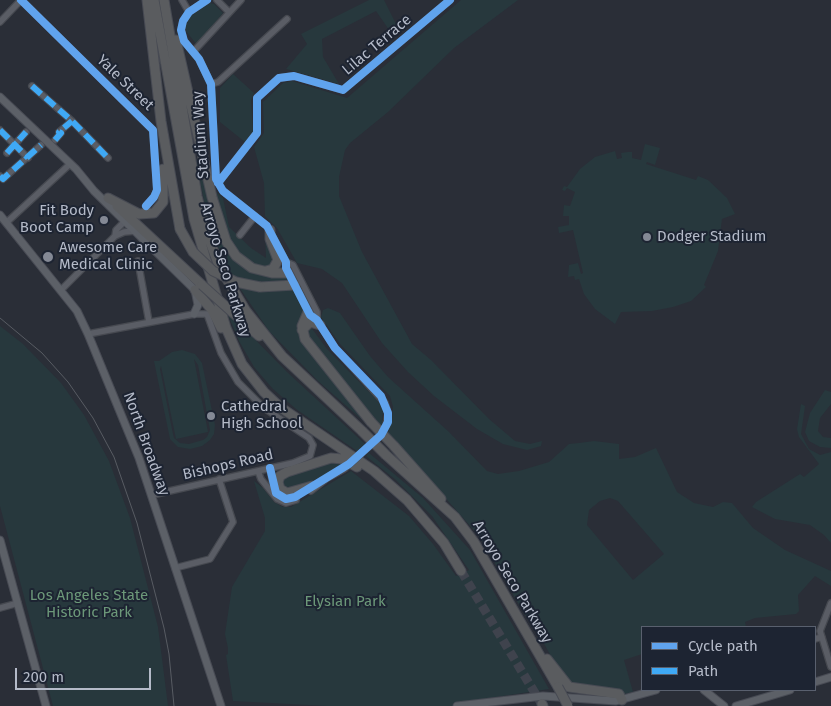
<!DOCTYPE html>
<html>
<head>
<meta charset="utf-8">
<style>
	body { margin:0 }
	#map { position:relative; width:831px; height:706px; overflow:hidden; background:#2a2e37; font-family:"Fira Sans",sans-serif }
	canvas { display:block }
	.legend { position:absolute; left:641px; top:626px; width:175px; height:65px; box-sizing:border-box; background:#1d2432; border:1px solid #59606e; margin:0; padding:6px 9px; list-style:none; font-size:15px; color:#b4bac8 }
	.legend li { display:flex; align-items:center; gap:10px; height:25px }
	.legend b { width:25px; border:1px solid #59606e }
	.scale { position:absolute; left:15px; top:668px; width:136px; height:22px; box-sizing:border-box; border:2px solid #b4bac8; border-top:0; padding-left:6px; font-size:15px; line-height:18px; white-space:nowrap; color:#b4bac8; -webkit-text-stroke:4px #1d2432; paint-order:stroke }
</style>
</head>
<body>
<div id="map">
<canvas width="831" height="706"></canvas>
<ul class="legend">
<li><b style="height:6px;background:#60a3ed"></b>Cycle path</li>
<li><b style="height:6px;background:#3fa9f5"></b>Path</li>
</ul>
<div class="scale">200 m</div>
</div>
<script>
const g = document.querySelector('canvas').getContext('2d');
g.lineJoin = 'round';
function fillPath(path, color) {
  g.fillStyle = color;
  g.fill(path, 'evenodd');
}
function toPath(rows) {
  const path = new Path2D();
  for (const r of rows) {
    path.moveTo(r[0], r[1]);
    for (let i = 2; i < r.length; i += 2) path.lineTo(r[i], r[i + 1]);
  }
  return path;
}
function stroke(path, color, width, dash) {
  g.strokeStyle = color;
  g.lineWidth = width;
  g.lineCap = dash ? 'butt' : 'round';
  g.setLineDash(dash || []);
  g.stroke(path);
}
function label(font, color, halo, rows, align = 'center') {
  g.font = font + ' "Fira Sans",sans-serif';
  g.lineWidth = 4;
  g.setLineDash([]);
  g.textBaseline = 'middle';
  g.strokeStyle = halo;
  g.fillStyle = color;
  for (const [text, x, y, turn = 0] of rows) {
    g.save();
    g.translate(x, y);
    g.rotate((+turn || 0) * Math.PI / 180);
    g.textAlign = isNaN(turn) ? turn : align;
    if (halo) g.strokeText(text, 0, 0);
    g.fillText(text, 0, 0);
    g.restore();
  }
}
fillPath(toPath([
	[369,0,384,0,400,32,394,37,376,11,322,39,323,57,339,84,286,69,307,44,301,34],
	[461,0,518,0,454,48,388,112,350,143,345,150,339,177,339,196,362,252,412,344,431,360,489,419,515,441,530,444,542,441,541,446,527,450,503,444,477,429,434,396,408,372,382,343,342,283,322,269,297,263,277,228,265,216,264,183,254,147,264,133,263,102,283,83,292,81,347,98],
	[210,3,214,4,223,13,197,45,186,31,186,25,191,16],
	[233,74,254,93,251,100,253,132,245,142,220,122,220,88],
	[645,144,660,148,655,165,647,162,646,164,696,180,698,176,708,180,727,198,735,214,722,219,718,251,704,285,706,287,691,301,673,307,652,311,621,312,615,324,595,309,584,294,579,279,575,280,574,276,568,277,569,265,578,263,581,274,583,273,573,230,559,233,558,227,569,225,569,216,563,216,564,205,570,206,575,192,567,188,565,191,562,190,564,186,567,187,580,169,595,157,615,151,617,159,622,158,621,153,628,152,632,152,632,158,641,160],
	[200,158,236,261,287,276,289,279,288,282,268,284,231,276,209,226,196,161],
	[214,190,223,198,229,227,251,248,266,258,265,233,276,255,276,262,268,269,252,264,235,248,228,236],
	[239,287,259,290,293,289,305,311,300,318,298,329,368,425,318,381,269,331],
	[328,308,340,313,370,356,388,377,448,431,487,471,498,474,519,471,549,462,569,444,579,443,594,441,619,444,619,459,635,457,656,448,677,492,694,503,713,507,723,502,732,503,753,528,785,550,831,571,831,586,815,576,798,595,799,611,796,614,755,618,745,622,746,627,642,627,642,654,624,660,633,692,625,694,579,688,562,676,532,622,525,615,479,536,388,433,392,421,393,407,390,396,340,344,321,317,323,310],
	[610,498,618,501,664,554,633,580,587,525,589,510,600,501],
	[226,310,287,372,365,444,357,451,296,409,273,389,254,367,239,341],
	[0,326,23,344,61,383,84,415,109,461,130,518,158,627,168,706,53,706,0,506],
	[310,326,327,349,377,400,383,409,382,428,309,339,307,329],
	[182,350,195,354,202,363,215,425,214,434,210,440,202,446,190,449,178,447,170,439,154,361,159,361,172,352],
	[194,359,198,365,210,430,207,437,203,440,189,444,180,443,174,438,173,434,160,369,161,366,176,439,208,432],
	[825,390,831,392,831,404,820,418,818,431,823,437,831,438,831,448,820,447,809,441,805,432,810,413],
	[801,404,805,406,801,434,809,449,820,455,831,452,831,543,824,535,810,525,775,519,752,507,756,502,800,474,804,477,819,464,799,437,797,429],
	[369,453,423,498,470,550,549,689,457,703,453,706,327,706,233,701,226,655,228,654,228,648,225,634,232,587,265,531,265,518,254,481,263,488,274,502,283,507,291,507,351,471,409,516,433,544,456,576,469,570,432,516,396,480,366,456],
	[335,460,345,463,338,470,288,491,281,483,283,479,288,476]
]), '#27383d');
stroke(toPath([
	[461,571,541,703]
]), '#3f434d', 9, [9, 4.5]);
const minor = toPath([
	[21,0,153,130,157,190,154,197,146,206],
	[182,0,189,12],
	[207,0,189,12,183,21,181,30,184,41,199,59,211,84,216,179,223,191,267,226,286,262,286,268,310,315,317,320,335,348,385,403,388,413,386,426,381,435,365,450],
	[217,0,229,12],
	[0,22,21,0],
	[193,52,241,0],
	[211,84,218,82,287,19],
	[32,86,72,121,108,158],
	[0,130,28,158],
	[55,140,61,133,59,132,72,121],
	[7,153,26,132],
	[0,176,3,179,41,145],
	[218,183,257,133,257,98,279,78,294,76,343,90,450,0],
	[6,223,70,164],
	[240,235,255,216],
	[115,236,116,230,125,221],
	[138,261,149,322],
	[286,262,293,265,317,312,317,320],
	[61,290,115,236,124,232,135,231],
	[88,334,194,314,207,314,221,353,238,382,264,408,309,438,313,445,310,456,293,463,152,495],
	[270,468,274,491,280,497,288,499,344,469],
	[258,471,261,479,277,499,286,503,296,500],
	[311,491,326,479],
	[175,568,210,559,233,522,219,479],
	[831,603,820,631,831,667],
	[0,608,18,603],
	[815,639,822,637]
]);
const major = toPath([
	[0,97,76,169,94,191,195,290,198,305,194,314],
	[0,215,77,311,88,334,139,458,221,706],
	[0,540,46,706],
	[815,682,831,677],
	[704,690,724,706],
	[457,706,543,696,616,701,656,690],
	[736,706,790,690]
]);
const highway = toPath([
	[147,0,161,121,180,229],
	[154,0,194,219,226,328,242,364,264,392,280,407,374,471,407,500,444,543,461,571],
	[164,0,197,196,206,231,219,266,246,311,282,356,362,431],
	[176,40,212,197,226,241,236,256,252,268,272,273,288,273],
	[108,198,139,214,154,213,163,202,163,169],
	[117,206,202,285],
	[266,271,273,269,278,260,270,239,270,230],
	[260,287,295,285],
	[195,290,212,310,221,328],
	[232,312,259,336],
	[308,312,302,326,305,339,371,422],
	[302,330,310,322,320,325],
	[394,446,441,499],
	[386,455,455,517,474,542,558,687],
	[312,486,287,493,280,489,278,482,280,476,287,472,331,458,343,459,357,467],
	[547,659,569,687,619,694,622,700],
	[542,704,543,706]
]);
stroke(minor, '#464950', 8);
stroke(major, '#484b54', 9);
stroke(highway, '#474a53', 11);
stroke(minor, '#5a5d65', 5.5);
stroke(major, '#5c6067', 7);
stroke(highway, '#5a5c5f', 9);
stroke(toPath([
	[0,318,42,353,68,382,93,418,114,457,137,523,164,628,169,654,174,706]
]), '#585c63', 1);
const minorBridge = toPath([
	[344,469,365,450]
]);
const highwayBridge = toPath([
	[180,229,193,252,213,271,236,282,260,287],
	[202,285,232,312],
	[371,422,394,446],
	[362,431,386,455],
	[558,687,568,706]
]);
stroke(minorBridge, '#464950', 8, []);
stroke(highwayBridge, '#474a53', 11, []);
stroke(minorBridge, '#5a5d65', 5.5);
stroke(highwayBridge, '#5a5c5f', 9);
stroke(toPath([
	[32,86,72,121,108,158],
	[0,130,28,158],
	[55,140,61,133,59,132,72,121],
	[7,153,26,132],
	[0,176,3,179,41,145]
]), '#3fa9f5', 6, [12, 6]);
stroke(toPath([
	[21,0,153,130,157,190,154,197,146,206],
	[207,0,189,12,183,21,181,30,184,41,199,59,211,84,216,179,223,191,267,226,286,262,286,268,310,315,317,320,335,348,381,396,388,413,388,422,381,435,349,464,295,497,286,499,276,493,270,468],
	[218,183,257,133,257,98,279,78,294,76,343,90,450,0]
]), '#60a3ed', 8);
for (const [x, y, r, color] of [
	[104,220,5,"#848995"],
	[647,237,5,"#848995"],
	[48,257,6,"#848995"],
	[211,416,5,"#848995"]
]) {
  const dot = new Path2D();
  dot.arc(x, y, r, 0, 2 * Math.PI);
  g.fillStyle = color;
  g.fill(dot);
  stroke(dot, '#1d2432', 2);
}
label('15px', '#b4bac8', '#1d2432', [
	["Lilac Terrace",377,45,-40],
	["Yale Street",125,83,44],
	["Stadium Way",201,135,-94],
	["Arroyo Seco Parkway",225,270,73],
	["North Broadway",146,444,70],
	["Bishops Road",228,465,-13],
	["Arroyo Seco Parkway",512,582,59]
]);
label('15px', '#b4bac8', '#1d2432', [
	["Fit Body",94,211,"right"],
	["Boot Camp",94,228,"right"],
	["Dodger Stadium",657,237],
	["Awesome Care",59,248],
	["Medical Clinic",59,265],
	["Cathedral",221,407],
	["High School",221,424]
], 'left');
label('15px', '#6c9879', '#1d2432', [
	["Los Angeles State",89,596],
	["Historic Park",89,613],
	["Elysian Park",345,602]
]);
</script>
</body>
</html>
